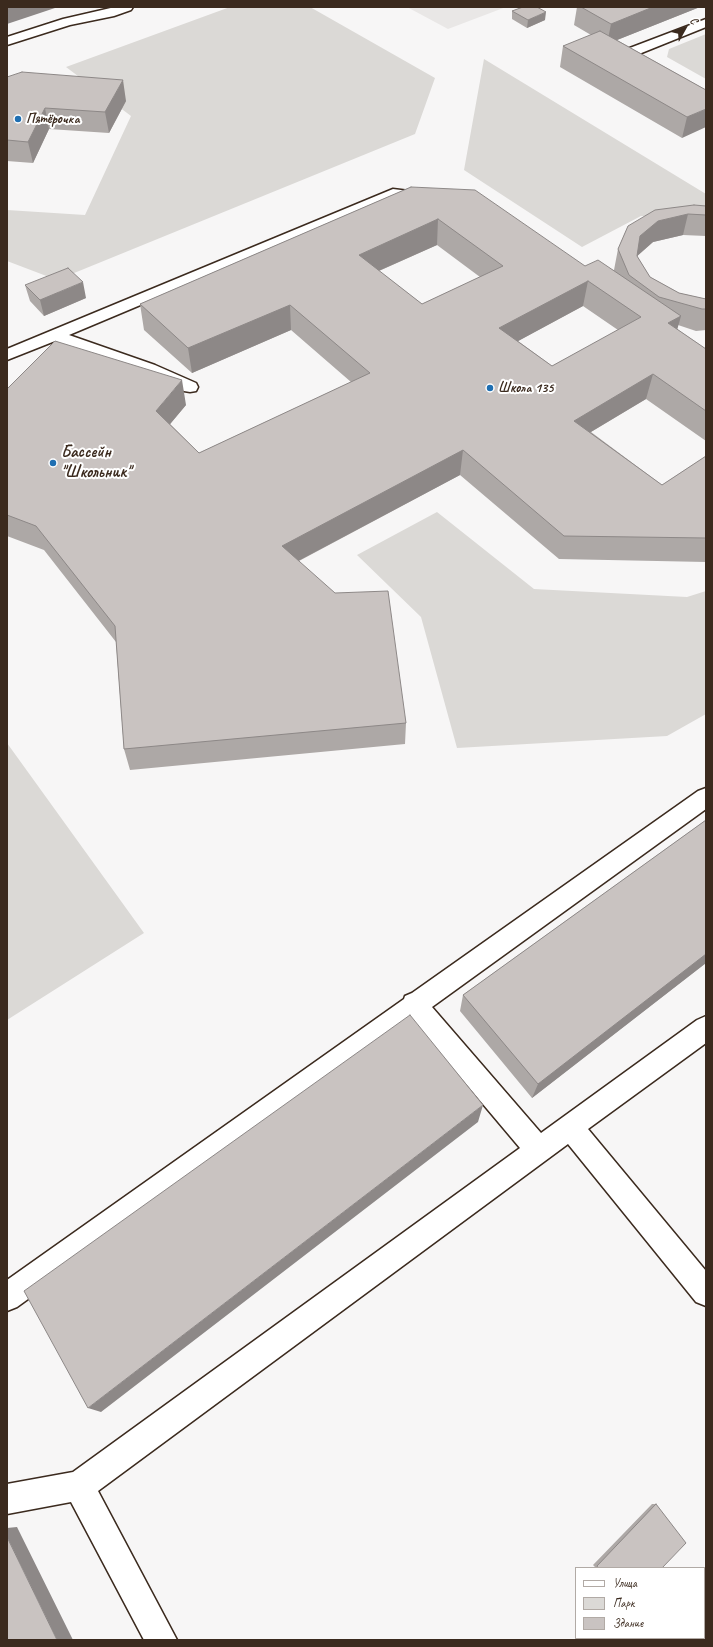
<!DOCTYPE html>
<html>
<head>
<meta charset="utf-8">
<style>
	body { margin:0 }
	#map { position:relative; width:713px; height:1647px; overflow:hidden; background:#f7f6f6; font-family:Caveat,sans-serif }
	canvas { display:block }
	.frame { position:absolute; inset:0; border:8px solid #3b2a1e; pointer-events:none }
	.legend { position:absolute; left:575px; top:1567px; width:130px; height:72px; box-sizing:border-box; background:#fff; border:1px solid #b1aaa5; margin:0; padding:5px 7px; list-style:none; font-size:12px; color:#3b2a1e }
	.legend li { display:flex; align-items:center; gap:8px; height:20px }
	.legend b { width:20px; border:1px solid #b1aaa5 }
	.north { position:absolute; left:665px; top:8px; width:40px; height:40px; -webkit-text-stroke:3px #fff; paint-order:stroke; rotate:50deg; font-size:11px; font-weight:700; line-height:16px; text-align:center; color:#3b2a1e }
	.north::after { content:''; display:block; margin:auto; width:14px; height:18px; background:#3b2a1e; clip-path:polygon(50% 0,100% 100%,50% 72%,0 100%) }
</style>
</head>
<body>
<div id="map">
<canvas width="713" height="1647"></canvas>
<div class="frame"></div>
<ul class="legend">
<li><b style="height:5px;background:#fff"></b>Улица</li>
<li><b style="height:11px;background:#dbd9d6"></b>Парк</li>
<li><b style="height:11px;background:#c9c3c1"></b>Здание</li>
</ul>
<div class="north">С</div>
</div>
<script>
const g = document.querySelector('canvas').getContext('2d');
g.lineJoin = 'round';
function fillPath(path, color) {
  g.fillStyle = color;
  g.fill(path, 'evenodd');
}
function toPath(rows) {
  const path = new Path2D();
  for (const r of rows) {
    path.moveTo(r[0], r[1]);
    for (let i = 2; i < r.length; i += 2) path.lineTo(r[i], r[i + 1]);
  }
  return path;
}
function stroke(path, color, width, dash) {
  g.strokeStyle = color;
  g.lineWidth = width;
  g.lineCap = dash ? 'butt' : 'round';
  g.setLineDash(dash || []);
  g.stroke(path);
}
function label(font, color, halo, rows, align = 'center') {
  g.font = font + ' Caveat,sans-serif';
  g.lineWidth = 4;
  g.setLineDash([]);
  g.textBaseline = 'middle';
  g.strokeStyle = halo;
  g.fillStyle = color;
  for (const [text, x, y, turn = 0] of rows) {
    g.save();
    g.translate(x, y);
    g.rotate((+turn || 0) * Math.PI / 180);
    g.textAlign = isNaN(turn) ? turn : align;
    if (halo) g.strokeText(text, 0, 0);
    g.fillText(text, 0, 0);
    g.restore();
  }
}
fillPath(toPath([
	[407,7,506,7,448,29]
]), '#e9e7e6');
fillPath(toPath([
	[230,7,310,7,435,78,415,134,57,280,7,261,7,210,85,215,131,116,66,67],
	[706,34,706,79,667,57,669,49],
	[484,59,706,194,706,216,641,216,582,247,464,170],
	[437,512,534,589,687,597,706,591,706,714,667,736,457,748,421,617,357,555],
	[7,743,144,933,7,1020]
]), '#dbd9d6');
const minor = toPath([
	[115,7,133,7,131,10,114,16,70,25,7,45,7,37,63,19,115,7],
	[706,19,706,27,629,58,635,63,634,66,624,66,613,57,614,54,706,19],
	[393,189,425,193,430,194,432,197,430,200,425,201,395,198,69,335,155,365,196,383,198,387,196,391,190,392,184,391,143,373,55,341,7,360,7,349,393,189],
	[706,788,706,809,432,1007,541,1133,697,1020,706,1016,706,1043,588,1129,706,1271,706,1306,696,1302,568,1144,98,1491,177,1640,144,1640,71,1502,7,1514,7,1484,73,1472,520,1148,413,1021,17,1307,7,1311,7,1280,404,999,405,996,412,993,698,791,706,788]
]);
stroke(minor, '#3b2a1e', 3);
fillPath(minor, '#fff');
fillPath(toPath([
	[577,7,700,7,617,40,706,90,682,138,560,67,563,46,591,35,574,25],
	[512,11,545,20,527,28,512,19],
	[7,77,126,101,109,133,49,129,33,163,7,161],
	[411,187,585,266,614,270,618,249,628,226,706,206,706,236,683,235,653,242,637,256,650,277,679,293,706,299,706,330,696,331,678,325,677,329,706,349,706,441,646,399,591,432,662,485,706,456,706,562,559,559,460,475,299,561,406,723,405,744,130,770,124,749,116,642,44,550,7,536,7,389,186,405,170,424,199,453,351,382,291,330,192,373,144,330,140,304],
	[437,245,480,277,422,304,379,271],
	[583,306,618,330,552,366,518,341],
	[25,285,86,298,44,316,30,301],
	[706,820,706,963,532,1098,460,1011,463,995],
	[652,1504,656,1504,662,1568,596,1568,593,1565]
]), '#ada8a6');
fillPath(toPath([
	[7,7,58,7,7,24],
	[653,7,700,7,607,44,611,24],
	[546,12,545,20,527,28,528,20],
	[123,80,126,101,109,133,105,112],
	[45,108,49,129,33,163,28,142],
	[706,109,706,127,682,138,687,117],
	[688,214,683,235,653,242,635,258,640,236,658,221],
	[438,219,437,245,358,280,359,255],
	[588,281,583,306,496,353,499,328],
	[83,282,86,298,44,316,40,300],
	[290,305,291,330,192,373,188,348],
	[681,316,674,341,668,323],
	[653,374,646,399,569,445,574,421],
	[182,380,186,405,161,435,156,411],
	[463,450,460,475,283,569,282,546],
	[706,954,706,963,532,1098,538,1084],
	[483,1105,478,1122,101,1412,88,1408],
	[17,1527,73,1640,57,1640,7,1537,7,1528]
]), '#8d8887');
const building = toPath([
	[523,7,537,7,546,12,528,20,512,11,523,7],
	[581,7,653,7,611,24,581,7],
	[600,31,706,90,706,109,687,117,563,46,600,31],
	[22,72,123,80,105,112,45,108,28,142,7,140,7,77,22,72],
	[411,187,475,190,585,266,598,260,681,316,668,323,706,349,706,411,653,374,574,421,662,485,706,456,706,538,564,536,463,450,282,546,335,593,388,591,406,723,124,749,115,626,36,526,7,515,7,389,55,341,182,380,156,411,199,453,370,373,290,305,188,348,140,304,411,187],
	[438,219,503,266,422,304,359,255,438,219],
	[588,281,641,317,552,366,499,328,588,281],
	[694,205,706,206,706,215,688,214,658,221,640,236,637,256,650,277,679,293,706,299,706,309,702,309,659,297,629,275,618,249,628,226,655,210,694,205],
	[68,268,83,282,40,300,25,285,68,268],
	[706,820,706,954,538,1084,463,995,706,820],
	[410,1015,483,1105,88,1408,24,1291,410,1015],
	[656,1504,686,1543,662,1568,598,1568,597,1566,656,1504],
	[7,1537,57,1640,7,1640,7,1537]
]);
fillPath(building, '#c9c3c1');
stroke(building, '#8d8887', 1);
for (const [x, y, r, color] of [
	[18,119,4,"#1f6fb2"],
	[490,388,4,"#1f6fb2"],
	[53,463,4,"#1f6fb2"]
]) {
  const dot = new Path2D();
  dot.arc(x, y, r, 0, 2 * Math.PI);
  g.fillStyle = color;
  g.fill(dot);
  stroke(dot, '#fff', 1.5);
}
label('bold 14px', '#3b2a1e', '#fff', [
	["Пятёрочка",26,119],
	["Школа 135",498,388]
], 'left');
label('bold 17px', '#3b2a1e', '#fff', [
	["Бассейн",61,453],
	["\"Школьник\"",61,473]
], 'left');
</script>
</body>
</html>
